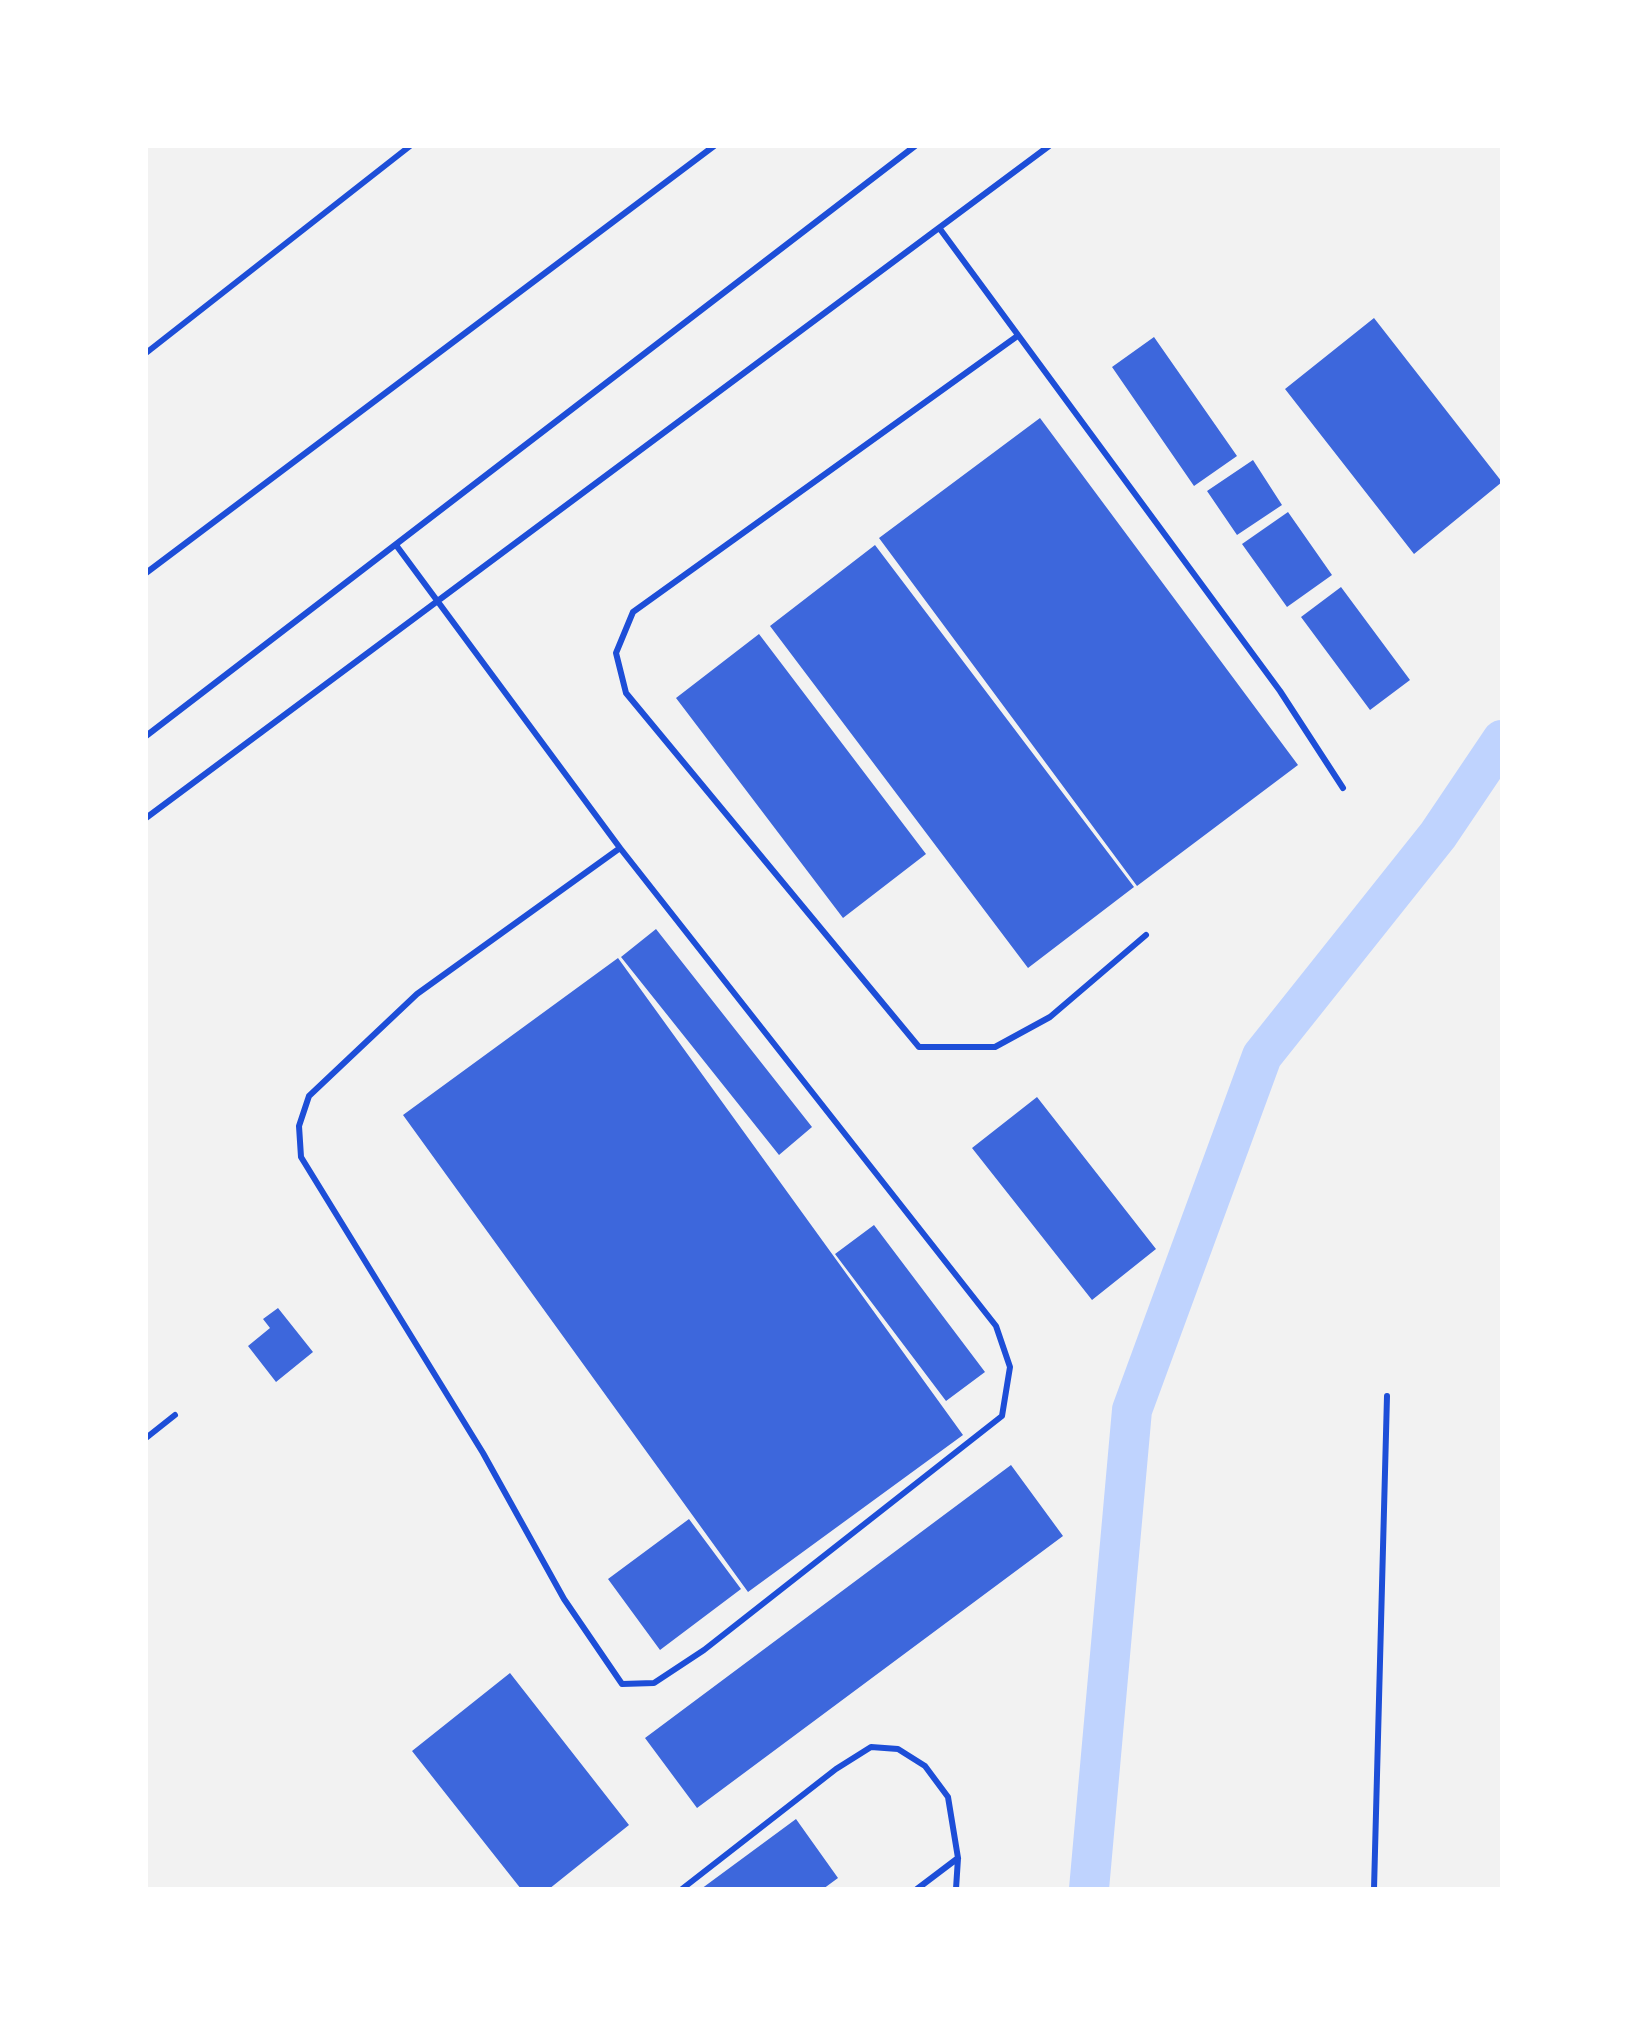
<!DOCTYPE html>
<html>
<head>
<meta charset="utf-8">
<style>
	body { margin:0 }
	#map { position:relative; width:1648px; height:2035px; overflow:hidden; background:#f2f2f2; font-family:Lato,sans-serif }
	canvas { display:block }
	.frame { position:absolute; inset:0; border:148px solid #fff; pointer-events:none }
</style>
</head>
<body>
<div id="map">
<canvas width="1648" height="2035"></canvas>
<div class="frame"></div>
</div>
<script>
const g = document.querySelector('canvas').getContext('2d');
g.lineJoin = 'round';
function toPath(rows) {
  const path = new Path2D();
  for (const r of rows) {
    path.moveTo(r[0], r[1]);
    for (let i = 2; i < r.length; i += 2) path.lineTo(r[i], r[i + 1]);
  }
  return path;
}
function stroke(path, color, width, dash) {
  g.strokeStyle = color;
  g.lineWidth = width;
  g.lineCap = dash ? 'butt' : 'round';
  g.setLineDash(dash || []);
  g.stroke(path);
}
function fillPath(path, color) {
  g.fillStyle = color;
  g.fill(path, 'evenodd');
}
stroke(toPath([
	[1089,1889,1132,1410,1262,1056,1438,835,1502,740]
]), '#bfd3fe', 40);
fillPath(toPath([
	[1374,318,1502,482,1414,554,1285,389],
	[1154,337,1237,456,1194,486,1112,367],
	[1040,418,1298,765,1137,886,879,538],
	[1253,460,1282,505,1237,535,1207,491],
	[1288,512,1332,575,1287,607,1242,544],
	[875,545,1134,887,1028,968,770,626],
	[1341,587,1410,680,1370,710,1301,617],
	[759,634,926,854,843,918,676,698],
	[656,929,812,1127,779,1155,621,957],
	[618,958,963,1435,748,1592,403,1115],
	[1037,1097,1156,1249,1092,1300,972,1148],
	[874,1225,985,1372,946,1401,835,1254],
	[278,1308,313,1352,276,1382,248,1346,270,1328,263,1319],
	[1011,1465,1063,1536,697,1808,645,1738],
	[689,1519,741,1589,660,1650,608,1579],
	[510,1673,629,1825,549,1889,521,1889,412,1751],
	[796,1819,838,1878,823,1889,701,1889]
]), '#3d67dc');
stroke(toPath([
	[940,229,1280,691,1343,788],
	[1016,337,633,612,616,653,626,693,919,1047,995,1047,1050,1017,1146,935],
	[146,353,410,146],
	[396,545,620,848,996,1326,1010,1367,1002,1416,704,1650,654,1683,622,1684,564,1599,483,1453,301,1157,299,1126,309,1096,417,994,620,848],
	[146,573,714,146],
	[146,736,915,146],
	[146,818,1049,146],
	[146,1438,175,1415],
	[682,1889,836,1769,871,1747,898,1749,925,1766,948,1797,958,1858,956,1889],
	[917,1889,958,1858],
	[1374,1889,1387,1396]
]), '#1d4ed8', 6);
</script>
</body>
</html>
